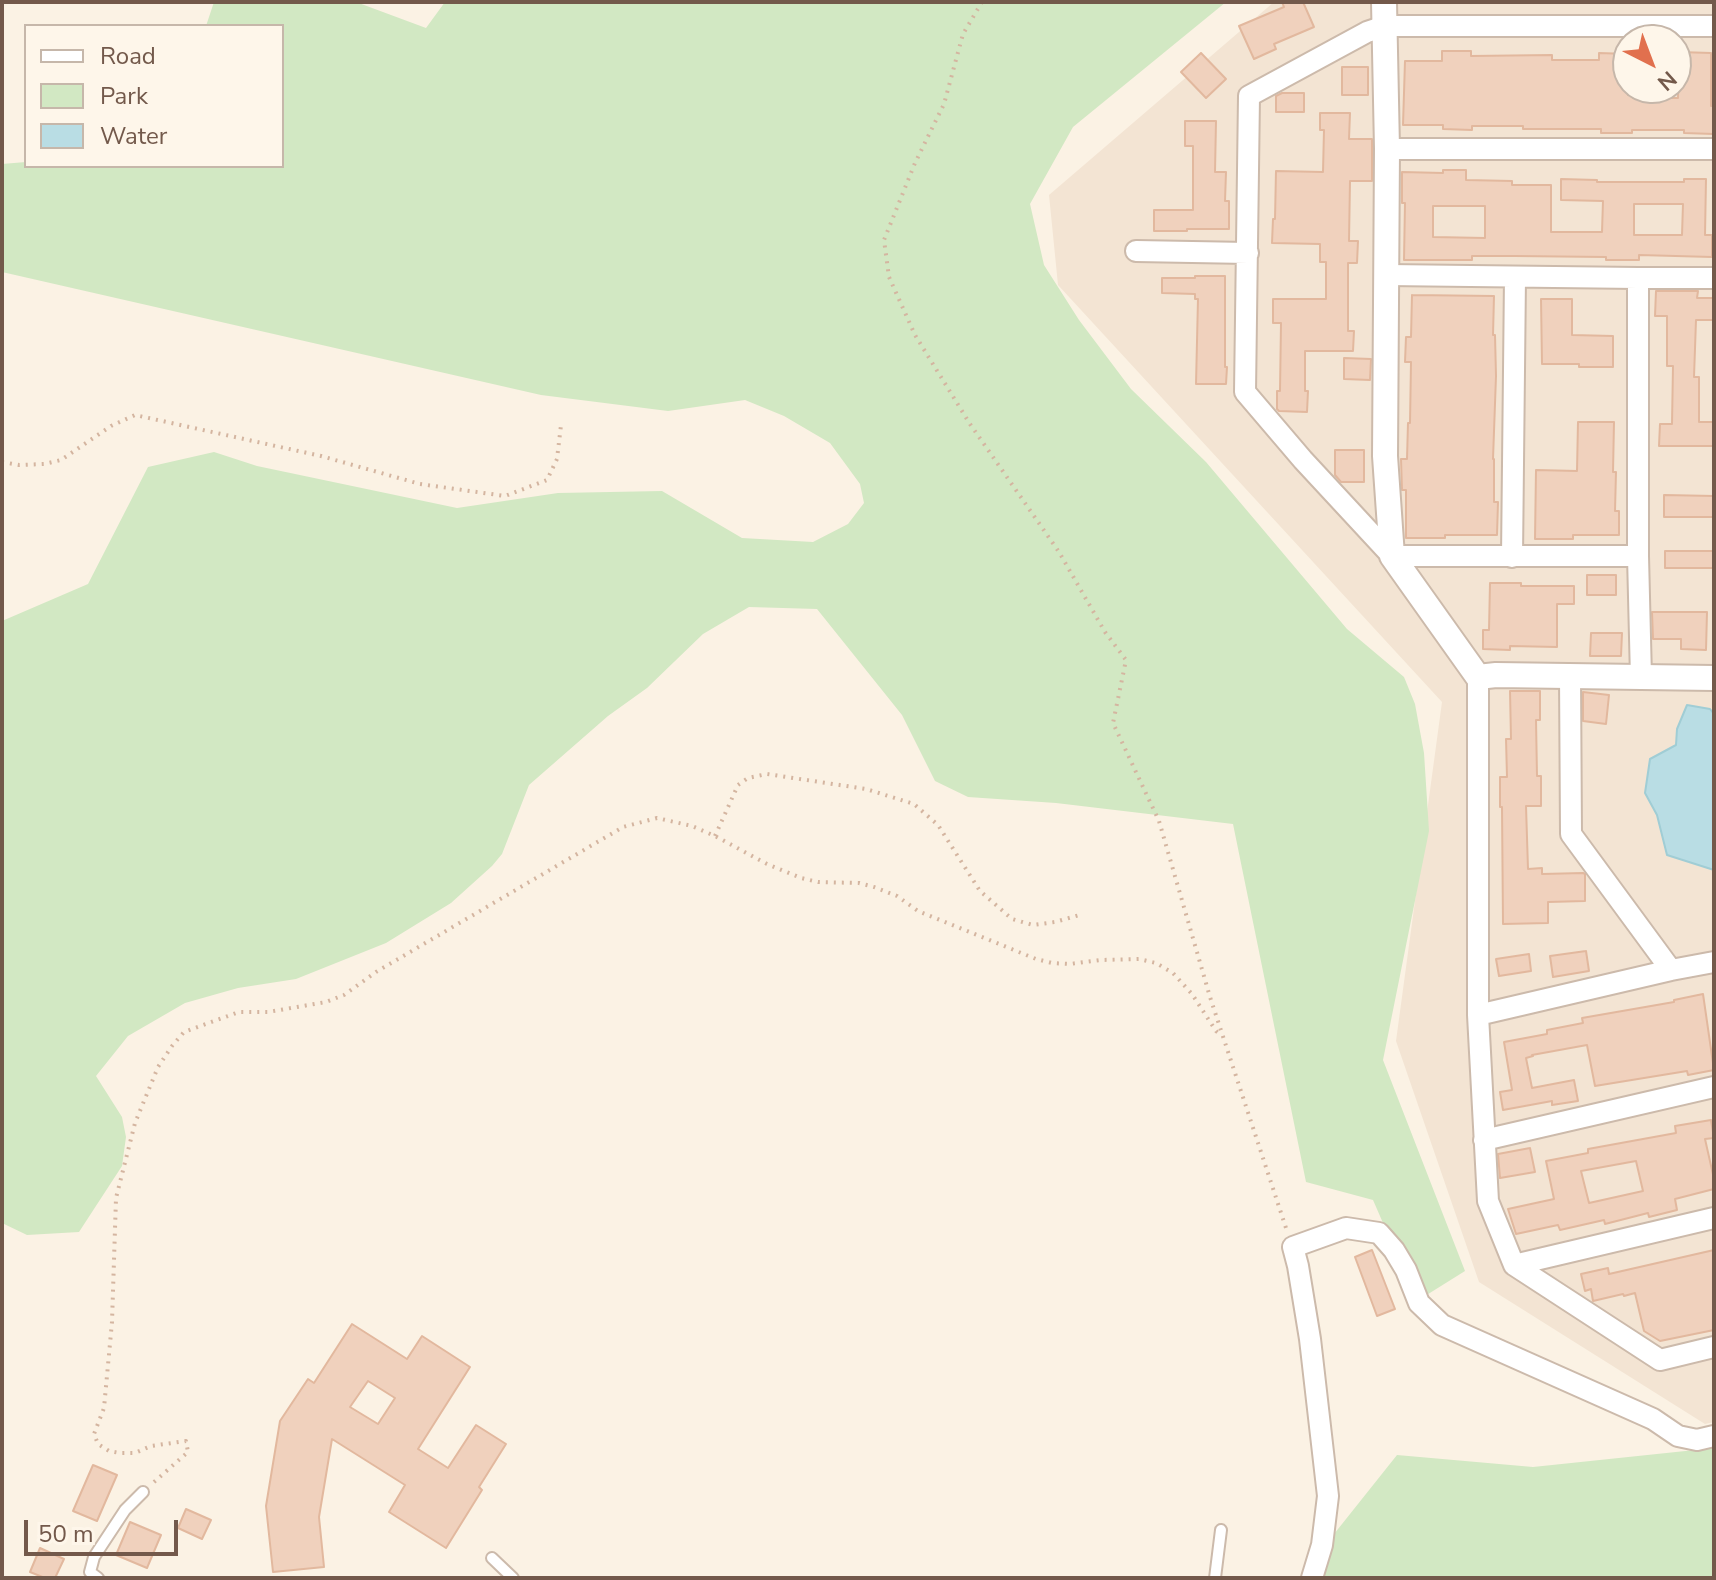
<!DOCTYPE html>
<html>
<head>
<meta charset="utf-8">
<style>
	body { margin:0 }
	#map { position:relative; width:1716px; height:1580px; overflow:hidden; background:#fbf2e4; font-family:"Nunito Sans",sans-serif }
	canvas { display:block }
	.frame { position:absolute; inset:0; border:4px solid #73594b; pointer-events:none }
	.legend { position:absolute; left:24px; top:24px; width:260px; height:144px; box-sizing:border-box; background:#fef6ea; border:2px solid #c6b7aa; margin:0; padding:10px 14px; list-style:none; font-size:24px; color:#73594b }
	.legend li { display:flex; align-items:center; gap:16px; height:40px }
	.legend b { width:40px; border:2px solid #c6b7aa }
	.north { position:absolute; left:1612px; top:24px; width:80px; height:80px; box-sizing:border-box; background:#fef6ea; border:2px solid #c6b7aa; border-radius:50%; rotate:138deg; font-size:22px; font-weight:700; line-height:32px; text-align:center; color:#73594b }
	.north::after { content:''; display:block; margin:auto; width:28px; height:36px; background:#e1704e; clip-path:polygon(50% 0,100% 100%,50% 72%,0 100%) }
	.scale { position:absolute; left:24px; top:1520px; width:154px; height:36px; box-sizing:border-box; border:4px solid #73594b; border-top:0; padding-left:10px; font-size:24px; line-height:28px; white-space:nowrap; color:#73594b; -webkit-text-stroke:6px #fef6ea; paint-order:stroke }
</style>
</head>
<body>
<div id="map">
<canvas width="1716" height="1580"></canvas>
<div class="frame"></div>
<ul class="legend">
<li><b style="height:10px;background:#fff"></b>Road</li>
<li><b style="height:22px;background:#d2e8c3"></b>Park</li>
<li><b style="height:22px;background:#b9dde4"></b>Water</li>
</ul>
<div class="north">N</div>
<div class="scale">50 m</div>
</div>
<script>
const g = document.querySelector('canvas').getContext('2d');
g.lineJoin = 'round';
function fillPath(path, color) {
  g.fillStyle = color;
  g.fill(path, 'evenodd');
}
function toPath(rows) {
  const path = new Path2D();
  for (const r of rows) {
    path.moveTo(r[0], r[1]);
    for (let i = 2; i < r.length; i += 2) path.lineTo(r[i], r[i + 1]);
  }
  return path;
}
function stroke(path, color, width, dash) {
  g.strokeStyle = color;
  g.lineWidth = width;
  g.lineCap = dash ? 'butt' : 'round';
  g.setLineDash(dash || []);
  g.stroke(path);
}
fillPath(toPath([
	[1274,2,1714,2,1714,1422,1705,1424,1479,1282,1396,1041,1442,702,1058,285,1049,195],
	[1628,40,1676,40,1676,88,1628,88]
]), '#f3e4d3');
fillPath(toPath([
	[214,2,356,2,426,28,445,2,1226,2,1073,127,1030,204,1044,265,1079,320,1131,389,1206,462,1347,629,1404,677,1415,704,1424,753,1429,831,1383,1060,1465,1271,1417,1301,1373,1200,1306,1182,1233,824,1056,803,968,797,935,781,902,715,817,609,749,607,703,634,647,688,608,716,529,785,502,854,492,866,451,903,386,943,296,979,238,988,185,1003,128,1036,96,1076,122,1117,126,1137,122,1166,79,1232,27,1235,2,1223,2,621,88,584,148,467,214,452,257,466,457,508,558,493,662,491,742,538,813,542,848,524,864,503,860,484,830,443,784,416,745,400,668,411,541,395,2,272,2,164,26,162,26,166,282,166,282,26,206,26],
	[1714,1448,1714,1578,1299,1578,1397,1455,1533,1467]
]), '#d2e8c3');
const water = toPath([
	[1687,705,1710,709,1714,714,1714,870,1667,855,1657,815,1645,793,1650,759,1676,745,1677,729,1687,705]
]);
fillPath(water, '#b9dde4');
stroke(water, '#a0cdd5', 2);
const building = toPath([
	[1282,2,1303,2,1314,27,1274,44,1276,49,1254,59,1239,26,1284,7,1282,2],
	[1442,51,1471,51,1471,56,1552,55,1552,60,1599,60,1599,53,1628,54,1628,95,1633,95,1633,98,1678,98,1679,52,1711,53,1711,106,1714,106,1714,134,1684,133,1684,130,1632,130,1632,133,1601,133,1601,129,1523,129,1523,126,1472,126,1472,130,1443,129,1443,125,1403,125,1405,61,1442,61,1442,51],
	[1201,53,1226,79,1206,98,1181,72,1201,53],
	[1342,67,1368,67,1368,95,1342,95,1342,67],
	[1282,93,1304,93,1304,112,1276,112,1276,96,1282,93],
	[1320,113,1350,113,1349,139,1372,139,1372,181,1350,181,1349,241,1358,241,1357,263,1348,263,1348,331,1354,331,1353,351,1305,351,1305,391,1308,391,1307,412,1279,411,1277,409,1277,391,1280,391,1281,323,1273,323,1273,299,1326,299,1326,262,1320,262,1320,244,1272,243,1273,219,1275,219,1276,171,1323,172,1324,130,1320,130,1320,113],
	[1185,121,1216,121,1215,172,1226,172,1225,201,1229,201,1229,229,1187,229,1187,231,1154,231,1154,210,1193,210,1193,146,1185,146,1185,121],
	[1443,170,1466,170,1466,180,1512,181,1512,185,1551,185,1551,232,1602,232,1603,201,1561,200,1561,179,1597,180,1597,182,1684,182,1684,179,1706,179,1705,235,1712,235,1712,257,1639,255,1639,260,1606,260,1606,257,1515,256,1472,256,1472,260,1404,260,1405,203,1402,203,1402,172,1443,173,1443,170],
	[1634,204,1683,204,1682,235,1634,235,1634,204],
	[1433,206,1485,206,1485,238,1433,237,1433,206],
	[1195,276,1225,276,1225,367,1227,367,1226,384,1196,384,1198,299,1195,299,1195,294,1162,293,1162,278,1195,278,1195,276],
	[1656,291,1698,291,1697,298,1714,298,1714,320,1696,320,1694,377,1699,377,1699,422,1714,422,1714,446,1659,446,1660,424,1672,424,1673,366,1667,366,1667,316,1655,316,1656,291],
	[1412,295,1494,296,1493,335,1495,335,1496,376,1493,459,1494,459,1494,502,1498,502,1497,535,1445,535,1445,538,1406,538,1406,490,1402,490,1401,459,1407,459,1408,423,1410,423,1411,362,1405,362,1406,337,1411,337,1412,295],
	[1541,299,1572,299,1572,335,1613,336,1613,367,1579,367,1579,364,1542,364,1541,299],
	[1344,358,1371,359,1370,380,1344,379,1344,358],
	[1578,422,1614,422,1613,472,1616,472,1615,511,1619,511,1619,535,1573,535,1573,539,1535,539,1536,470,1577,471,1578,422],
	[1335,450,1364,450,1364,482,1341,482,1335,475,1335,450],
	[1664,495,1714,496,1714,517,1664,517,1664,495],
	[1665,551,1714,551,1714,568,1665,568,1665,551],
	[1587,575,1616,575,1616,595,1587,595,1587,575],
	[1490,583,1521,583,1521,586,1574,586,1574,604,1557,604,1557,647,1510,646,1510,650,1483,649,1483,630,1489,630,1490,583],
	[1652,612,1707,612,1706,650,1681,649,1681,639,1653,639,1652,612],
	[1591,633,1622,633,1621,656,1590,656,1591,633],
	[1510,691,1540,691,1540,720,1536,720,1537,776,1541,776,1541,806,1526,806,1528,869,1542,868,1542,874,1583,873,1585,874,1585,901,1548,902,1548,923,1503,924,1502,807,1500,807,1500,777,1507,777,1506,739,1511,739,1510,691],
	[1583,692,1609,695,1606,724,1583,721,1583,692],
	[1586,951,1589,971,1553,977,1550,956,1586,951],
	[1529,954,1531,971,1499,976,1496,959,1529,954],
	[1703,994,1714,1070,1688,1075,1687,1071,1595,1086,1587,1045,1532,1055,1533,1056,1526,1058,1532,1088,1574,1080,1578,1101,1552,1105,1552,1101,1503,1110,1500,1092,1512,1090,1504,1042,1547,1034,1547,1030,1583,1023,1582,1018,1674,1002,1674,1000,1703,994],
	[1711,1120,1714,1138,1705,1139,1714,1179,1714,1189,1675,1199,1677,1210,1649,1217,1648,1213,1605,1224,1604,1220,1560,1230,1558,1225,1516,1234,1508,1209,1554,1199,1546,1161,1588,1153,1588,1149,1676,1133,1675,1126,1711,1120],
	[1636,1161,1643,1191,1589,1203,1581,1171,1636,1161],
	[1530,1148,1535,1172,1500,1178,1498,1154,1530,1148],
	[1372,1250,1395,1309,1377,1316,1355,1257,1372,1250],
	[1714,1250,1714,1330,1660,1341,1644,1331,1635,1293,1624,1296,1623,1294,1593,1301,1591,1289,1585,1291,1581,1274,1608,1268,1609,1274,1714,1250],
	[352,1324,407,1359,422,1336,470,1367,418,1449,448,1468,476,1425,506,1444,479,1487,482,1490,446,1548,389,1512,405,1485,332,1439,319,1517,324,1567,273,1572,266,1506,280,1421,308,1379,314,1383,352,1324],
	[368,1381,395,1398,378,1424,350,1407,368,1381],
	[93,1465,117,1475,97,1521,73,1511,93,1465],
	[186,1509,211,1520,202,1539,178,1528,186,1509],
	[130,1522,161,1535,147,1568,116,1555,130,1522],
	[40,1548,64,1559,55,1578,45,1578,30,1572,40,1548]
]);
fillPath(building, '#f0d1bd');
stroke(building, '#e2b89e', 2);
const service = toPath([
	[492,1558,513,1578],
	[98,1578,90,1572,94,1557,125,1510,143,1492],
	[1215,1578,1221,1530]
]);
const minor = toPath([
	[1714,26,1385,26,1367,32,1249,96,1245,392,1303,460,1392,556,1638,556,1638,278,1714,278],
	[1387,149,1714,149],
	[1136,251,1248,253],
	[1387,275,1638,278],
	[1638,556,1641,678],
	[1512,557,1515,277],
	[1570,676,1571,834,1671,970],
	[1478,677,1478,1015,1488,1201,1514,1265,1660,1360,1714,1347],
	[1478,1015,1671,970,1714,962],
	[1484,1140,1714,1087],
	[1514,1265,1714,1218],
	[1312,1578,1322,1545,1328,1496,1310,1339,1298,1266,1293,1247,1346,1228,1379,1233,1394,1250,1406,1270,1419,1303,1442,1325,1653,1419,1678,1436,1697,1440,1714,1436]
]);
const tertiary = toPath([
	[1384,2,1387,149,1385,456,1392,556,1478,677,1496,675,1714,678]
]);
stroke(service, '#ccbaab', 14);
stroke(minor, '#ccbaab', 24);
stroke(tertiary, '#ccbaab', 28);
stroke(toPath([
	[982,2,963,34,944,104,915,163,884,240,889,277,915,335,970,424,1059,552,1105,632,1126,660,1113,723,1159,821,1210,997,1286,1228],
	[2,462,19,465,44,464,61,460,111,426,135,415,321,456,420,484,505,496,547,480,557,459,561,425],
	[715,836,738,785,748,778,767,774,866,789,914,804,938,825,980,891,1012,919,1033,925,1055,922,1083,914],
	[154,1482,188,1452,186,1441,151,1446,135,1453,120,1453,109,1451,98,1444,94,1434,104,1408,112,1322,116,1198,135,1123,158,1067,172,1046,184,1032,239,1012,268,1012,326,1002,344,995,376,972,623,827,657,818,692,826,715,836,767,864,801,878,818,882,859,883,874,887,897,896,918,911,1036,959,1052,963,1070,964,1100,960,1139,959,1156,963,1173,973,1192,994,1216,1031,1222,1036]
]), '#d4b5a0', 4, [2, 6]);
stroke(service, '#fff', 10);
stroke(minor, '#fff', 20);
stroke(tertiary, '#fff', 24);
</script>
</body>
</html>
